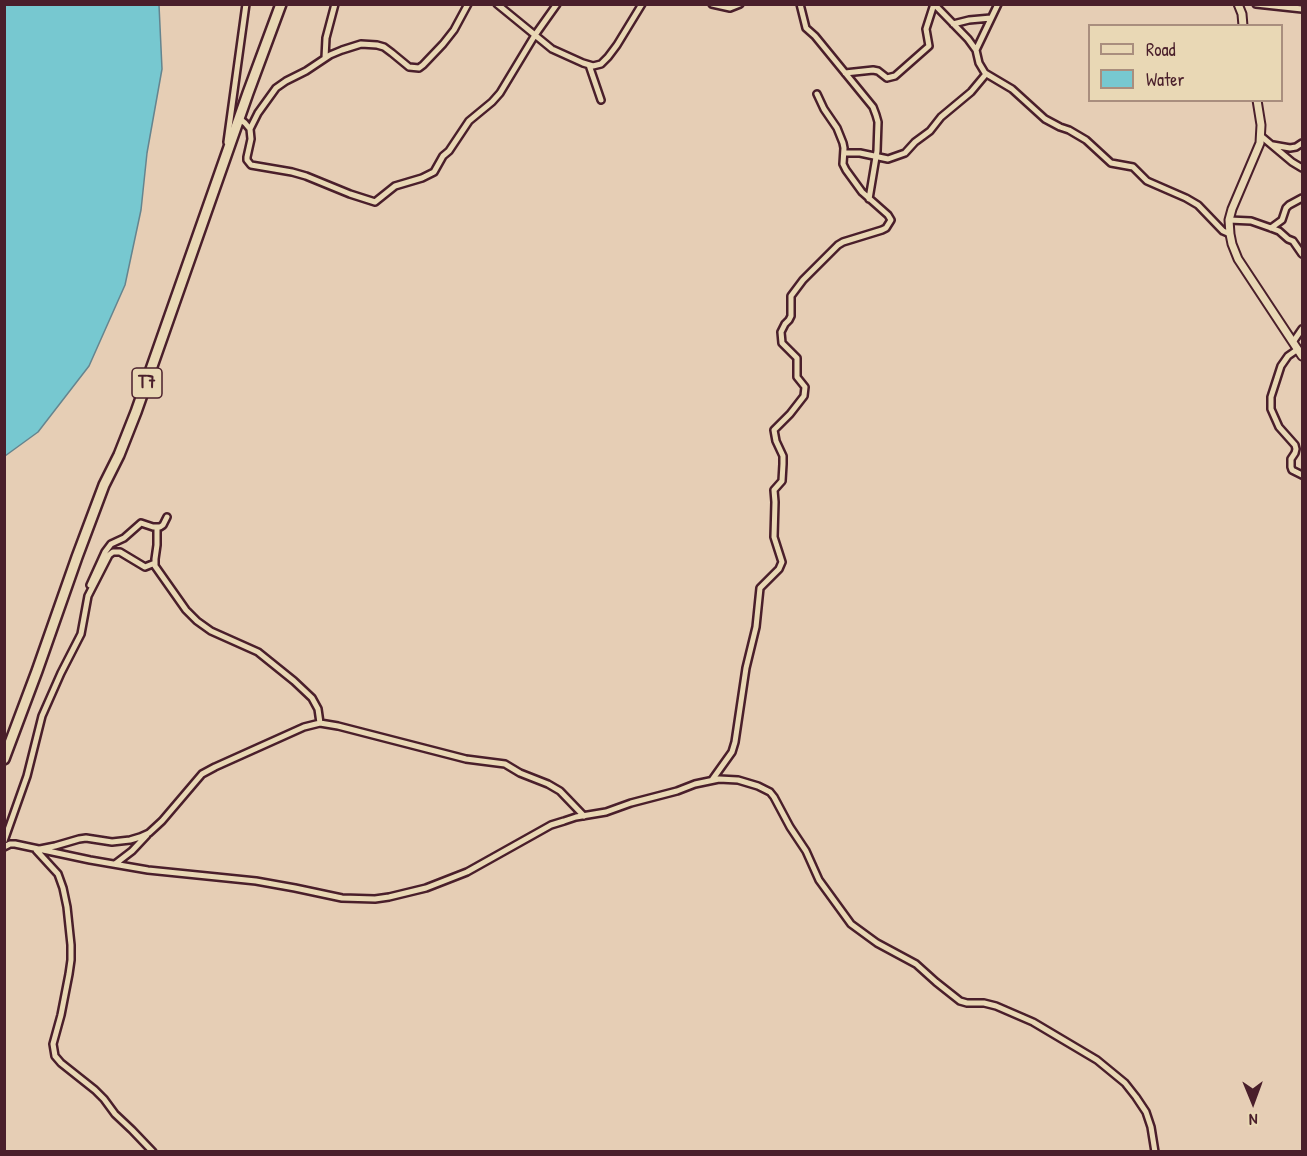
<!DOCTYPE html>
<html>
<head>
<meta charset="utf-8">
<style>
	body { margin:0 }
	#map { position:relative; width:1307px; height:1156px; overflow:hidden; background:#e6ceb5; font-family:"Patrick Hand",sans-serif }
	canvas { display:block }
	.frame { position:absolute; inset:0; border:6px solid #4a1f2b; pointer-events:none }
	.legend { position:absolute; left:1088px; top:24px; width:195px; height:78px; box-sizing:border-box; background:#e9d8b5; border:2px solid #a98e7e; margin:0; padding:8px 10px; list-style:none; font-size:18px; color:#4a1f2b }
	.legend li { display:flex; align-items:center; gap:12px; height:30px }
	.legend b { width:30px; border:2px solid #a98e7e }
	.north { position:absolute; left:1223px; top:1072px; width:60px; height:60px; -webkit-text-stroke:4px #e9d8b5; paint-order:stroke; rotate:179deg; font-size:16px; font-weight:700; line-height:24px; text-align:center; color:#4a1f2b }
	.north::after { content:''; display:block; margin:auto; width:21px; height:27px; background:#4a1f2b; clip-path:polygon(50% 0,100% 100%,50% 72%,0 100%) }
</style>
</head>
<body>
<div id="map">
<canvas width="1307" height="1156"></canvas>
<div class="frame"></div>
<ul class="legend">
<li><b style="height:8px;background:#e9d8b5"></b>Road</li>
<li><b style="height:16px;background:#77c8d0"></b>Water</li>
</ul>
<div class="north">N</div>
</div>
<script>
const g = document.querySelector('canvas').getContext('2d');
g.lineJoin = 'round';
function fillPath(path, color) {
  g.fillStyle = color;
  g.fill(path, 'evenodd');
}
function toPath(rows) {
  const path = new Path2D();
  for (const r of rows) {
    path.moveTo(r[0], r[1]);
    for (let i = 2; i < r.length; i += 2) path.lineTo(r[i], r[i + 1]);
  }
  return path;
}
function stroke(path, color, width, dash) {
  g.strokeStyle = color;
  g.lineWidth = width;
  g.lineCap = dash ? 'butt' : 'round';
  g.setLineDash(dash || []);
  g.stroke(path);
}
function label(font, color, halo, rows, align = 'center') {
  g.font = font + ' "Patrick Hand",sans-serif';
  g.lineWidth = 6;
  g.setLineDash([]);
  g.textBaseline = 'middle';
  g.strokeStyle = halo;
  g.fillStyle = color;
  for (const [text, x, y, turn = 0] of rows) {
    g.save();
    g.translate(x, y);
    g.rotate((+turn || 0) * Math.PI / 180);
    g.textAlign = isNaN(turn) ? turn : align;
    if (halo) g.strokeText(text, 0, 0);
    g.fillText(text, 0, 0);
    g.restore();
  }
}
const water = toPath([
	[5,4,159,5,162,69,147,153,141,210,125,285,89,366,38,432,5,456,5,4]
]);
fillPath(water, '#77c8d0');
stroke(water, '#65848e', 1.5);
const minor = toPath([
	[497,4,552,49,583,63,593,66,601,64,608,57,617,45,642,4],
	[712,4,730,8,740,4],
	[800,4,806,28,815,36,873,107,876,115,878,122,877,151,869,199],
	[934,4,968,39,976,50],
	[998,4,976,50,979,63,985,73,1012,89,1045,119,1060,127,1069,130,1086,140,1111,163,1133,167,1147,181,1186,198,1198,205,1223,231,1230,234],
	[1256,4,1302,9],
	[953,24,969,20,991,18],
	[325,58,326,38,335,4],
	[589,65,601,100],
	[845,73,873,70,878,71,887,78,895,76,929,46,926,29,934,4],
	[240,119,245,123,250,129,251,139,247,157,247,160,251,165,292,172,306,176,350,194,375,202,395,186,422,178,434,172,443,156,449,151,469,121,492,102,500,93,535,35,557,4],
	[250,129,258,113,276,88,286,81,306,71,330,55,342,50,361,44,377,45,384,47,392,53,409,67,419,68,423,65,443,44,454,30,468,4],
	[1261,136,1292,162,1302,168],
	[227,142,246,4],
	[1273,145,1290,148,1296,147,1302,143],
	[844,153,860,153,888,159,905,153,915,142,930,131,941,117,971,92,986,74],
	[1229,220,1251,221,1271,228,1279,231,1288,239,1293,241,1302,254],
	[1271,228,1282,220,1286,208,1289,205,1302,198],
	[1293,342,1302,329],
	[1298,349,1288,356,1281,366,1271,397,1271,409,1279,427,1295,445,1296,449,1295,453,1291,459,1291,467,1292,470,1302,475],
	[157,528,157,545,155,559,155,566,186,610,197,621,211,631,258,652,294,681,312,698,318,709,320,723],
	[90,585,105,552,111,544,124,538,141,523,153,527,160,527,163,525,167,517],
	[712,780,732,752,735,742,746,668,756,627,760,588,779,569,782,562,774,537,775,502,774,490,782,481,783,464,783,456,776,441,774,430,790,414,804,396,805,387,797,377,797,358,782,343,781,332,785,324,789,320,791,316,791,296,803,280,838,245,843,242,882,230,886,228,891,220,888,215,862,192,846,170,843,164,844,148,843,143,837,128,824,109,817,94],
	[4,841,27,776,42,716,61,673,81,634,88,596,109,555,113,552,120,552,145,567,155,563],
	[4,847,10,844,15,844,90,860,148,870,256,881,295,888,342,898,375,899,389,897,426,888,467,872,551,825,564,821,576,817,606,812,631,803,677,791,695,784,719,779,738,780,758,786,770,792,774,797,790,827,806,851,819,880,851,924,877,943,916,964,936,982,960,1001,967,1003,984,1003,996,1006,1033,1022,1097,1060,1125,1083,1136,1097,1146,1112,1151,1127,1155,1152],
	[40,849,55,846,79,839,86,838,112,842,130,840,140,837,149,833,162,821,202,774,215,767,304,727,320,723,338,726,466,759,505,764,520,773,548,784,560,791,584,816],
	[36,850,58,874,63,888,67,907,71,945,71,960,69,974,61,1015,53,1044,55,1056,61,1063,95,1090,104,1099,115,1114,132,1130,153,1152],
	[115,864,132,851,147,835]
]);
const tertiary = toPath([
	[1238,4,1242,14,1243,26],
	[1257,100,1261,125,1260,143,1232,209,1229,220,1230,234,1232,244,1238,259,1302,356]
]);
const trunk = toPath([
	[4,759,37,671,77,557,104,485,119,455,136,412,248,93,281,4]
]);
stroke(minor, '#4a1f2b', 10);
stroke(tertiary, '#4a1f2b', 11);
stroke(trunk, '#4a1f2b', 14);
stroke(minor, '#e9d8b5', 5);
stroke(tertiary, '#e9d8b5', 7);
stroke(trunk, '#e9d8b5', 9);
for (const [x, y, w] of [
	[147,383,30]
]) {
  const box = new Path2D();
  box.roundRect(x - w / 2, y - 15, w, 30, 4.5);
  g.fillStyle = '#e9d8b5';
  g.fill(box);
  stroke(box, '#4a1f2b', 1.5);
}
label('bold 18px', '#4a1f2b', null, [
	["T7",147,383]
]);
</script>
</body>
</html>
